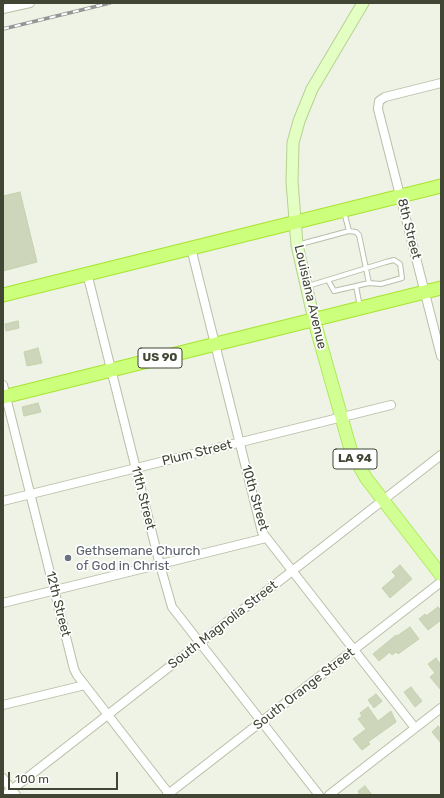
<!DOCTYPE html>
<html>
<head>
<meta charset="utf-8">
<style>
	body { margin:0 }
	#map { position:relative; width:444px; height:798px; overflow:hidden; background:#eef3e5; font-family:Rubik,sans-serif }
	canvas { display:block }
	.frame { position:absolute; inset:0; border:4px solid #414634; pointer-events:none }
	.scale { position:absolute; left:8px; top:772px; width:110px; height:18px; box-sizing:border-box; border:2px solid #414634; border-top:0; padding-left:5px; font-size:12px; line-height:14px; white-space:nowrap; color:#414634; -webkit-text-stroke:3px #fff; paint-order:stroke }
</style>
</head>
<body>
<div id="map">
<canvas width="444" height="798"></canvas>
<div class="frame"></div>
<div class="scale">100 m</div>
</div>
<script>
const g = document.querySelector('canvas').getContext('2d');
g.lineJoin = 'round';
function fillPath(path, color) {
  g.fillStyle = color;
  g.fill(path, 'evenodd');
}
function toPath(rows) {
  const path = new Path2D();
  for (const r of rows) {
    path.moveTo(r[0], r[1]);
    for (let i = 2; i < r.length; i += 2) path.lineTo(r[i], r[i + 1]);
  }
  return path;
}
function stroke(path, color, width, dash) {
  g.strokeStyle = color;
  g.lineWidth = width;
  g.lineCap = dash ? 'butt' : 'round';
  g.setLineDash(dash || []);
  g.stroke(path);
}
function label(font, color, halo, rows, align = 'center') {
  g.font = font + ' Rubik,sans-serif';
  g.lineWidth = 3.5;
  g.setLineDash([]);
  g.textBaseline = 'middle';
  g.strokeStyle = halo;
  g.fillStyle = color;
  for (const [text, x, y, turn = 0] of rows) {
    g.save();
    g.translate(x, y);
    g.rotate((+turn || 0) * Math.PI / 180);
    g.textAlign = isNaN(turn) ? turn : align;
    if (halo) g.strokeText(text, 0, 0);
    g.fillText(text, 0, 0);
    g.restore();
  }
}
const building = toPath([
	[20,192,37,262,3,271,3,196,20,192],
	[18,321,19,328,6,331,5,324,18,321],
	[38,348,42,363,27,366,24,352,38,348],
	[38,403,41,412,24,416,22,407,38,403],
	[400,565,412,579,390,598,382,588,396,576,392,572,400,565],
	[438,607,441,610,441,620,428,630,419,619,425,614,426,616,438,607],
	[410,627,419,639,398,654,396,652,392,655,390,652,379,661,373,654,396,635,397,636,410,627],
	[436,658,441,665,441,690,430,677,435,673,428,664,436,658],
	[411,687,422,701,415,707,404,692,411,687],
	[376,694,382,701,374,708,368,700,376,694],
	[368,707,378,721,391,711,396,722,368,742,370,744,362,750,353,739,366,729,358,719,362,716,360,713,368,707],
	[438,726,441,729,441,743,432,732,438,726],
	[365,786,372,795,360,795,358,791,365,786]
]);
fillPath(building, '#cdd5ba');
stroke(building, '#c6d1ad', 1);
const service = toPath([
	[344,212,349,231],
	[297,245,349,231,356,232,359,235,369,283,356,286,360,307],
	[328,280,334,291,356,286],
	[308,286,386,262,394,260,400,264,402,278,381,284,369,283]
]);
const minor = toPath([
	[3,9,30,3],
	[441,83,385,97,379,101,378,109,441,356],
	[191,248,262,532,415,728],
	[87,273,160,565,172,607,319,795],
	[3,385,74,669,77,675,170,795],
	[3,501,391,405],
	[3,603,266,538],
	[3,705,85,685],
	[3,778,16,795],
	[5,795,441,455],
	[167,795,441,582],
	[329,795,441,708]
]);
const secondary = toPath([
	[314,320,297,245,292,182,293,143,299,121,312,89,363,3]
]);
const primary = toPath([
	[314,320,351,451,366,478,441,575]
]);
const trunk = toPath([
	[3,295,441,186],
	[3,397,441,288]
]);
stroke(service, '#b7bfa7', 6);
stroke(minor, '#b7bfa7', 10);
stroke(secondary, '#b6d291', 13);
stroke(primary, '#b1e95e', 14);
stroke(trunk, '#a8e42f', 15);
stroke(service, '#fff', 4);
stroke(minor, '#fff', 8);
stroke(secondary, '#e4ffc4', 11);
stroke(primary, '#d2ff93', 12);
stroke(trunk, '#ccff7c', 13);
const rail = toPath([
	[3,29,110,3]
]);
stroke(rail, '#959595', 3.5);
stroke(rail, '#fff', 2, [6]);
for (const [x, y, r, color] of [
	[68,558,4,"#6b7280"]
]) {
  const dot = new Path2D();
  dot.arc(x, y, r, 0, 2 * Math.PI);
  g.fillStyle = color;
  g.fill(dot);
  stroke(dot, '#fff', 1.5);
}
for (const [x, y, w] of [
	[160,358,44],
	[355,459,44]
]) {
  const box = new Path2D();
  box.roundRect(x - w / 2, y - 10, w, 20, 3);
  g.fillStyle = '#fff';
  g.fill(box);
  stroke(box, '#414634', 1);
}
label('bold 12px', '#414634', null, [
	["US 90",160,358],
	["LA 94",355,459]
]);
label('13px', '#414634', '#fff', [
	["8th Street",409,229,76],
	["Louisiana Avenue",310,297,77],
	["Plum Street",197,453,-14],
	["11th Street",143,498,76],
	["10th Street",255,498,74],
	["12th Street",58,604,76],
	["South Magnolia Street",223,625,-38],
	["South Orange Street",304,689,-38]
]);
label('13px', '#5b616d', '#fff', [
	["Gethsemane Church",76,551],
	["of God in Christ",76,566]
], 'left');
</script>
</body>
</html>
